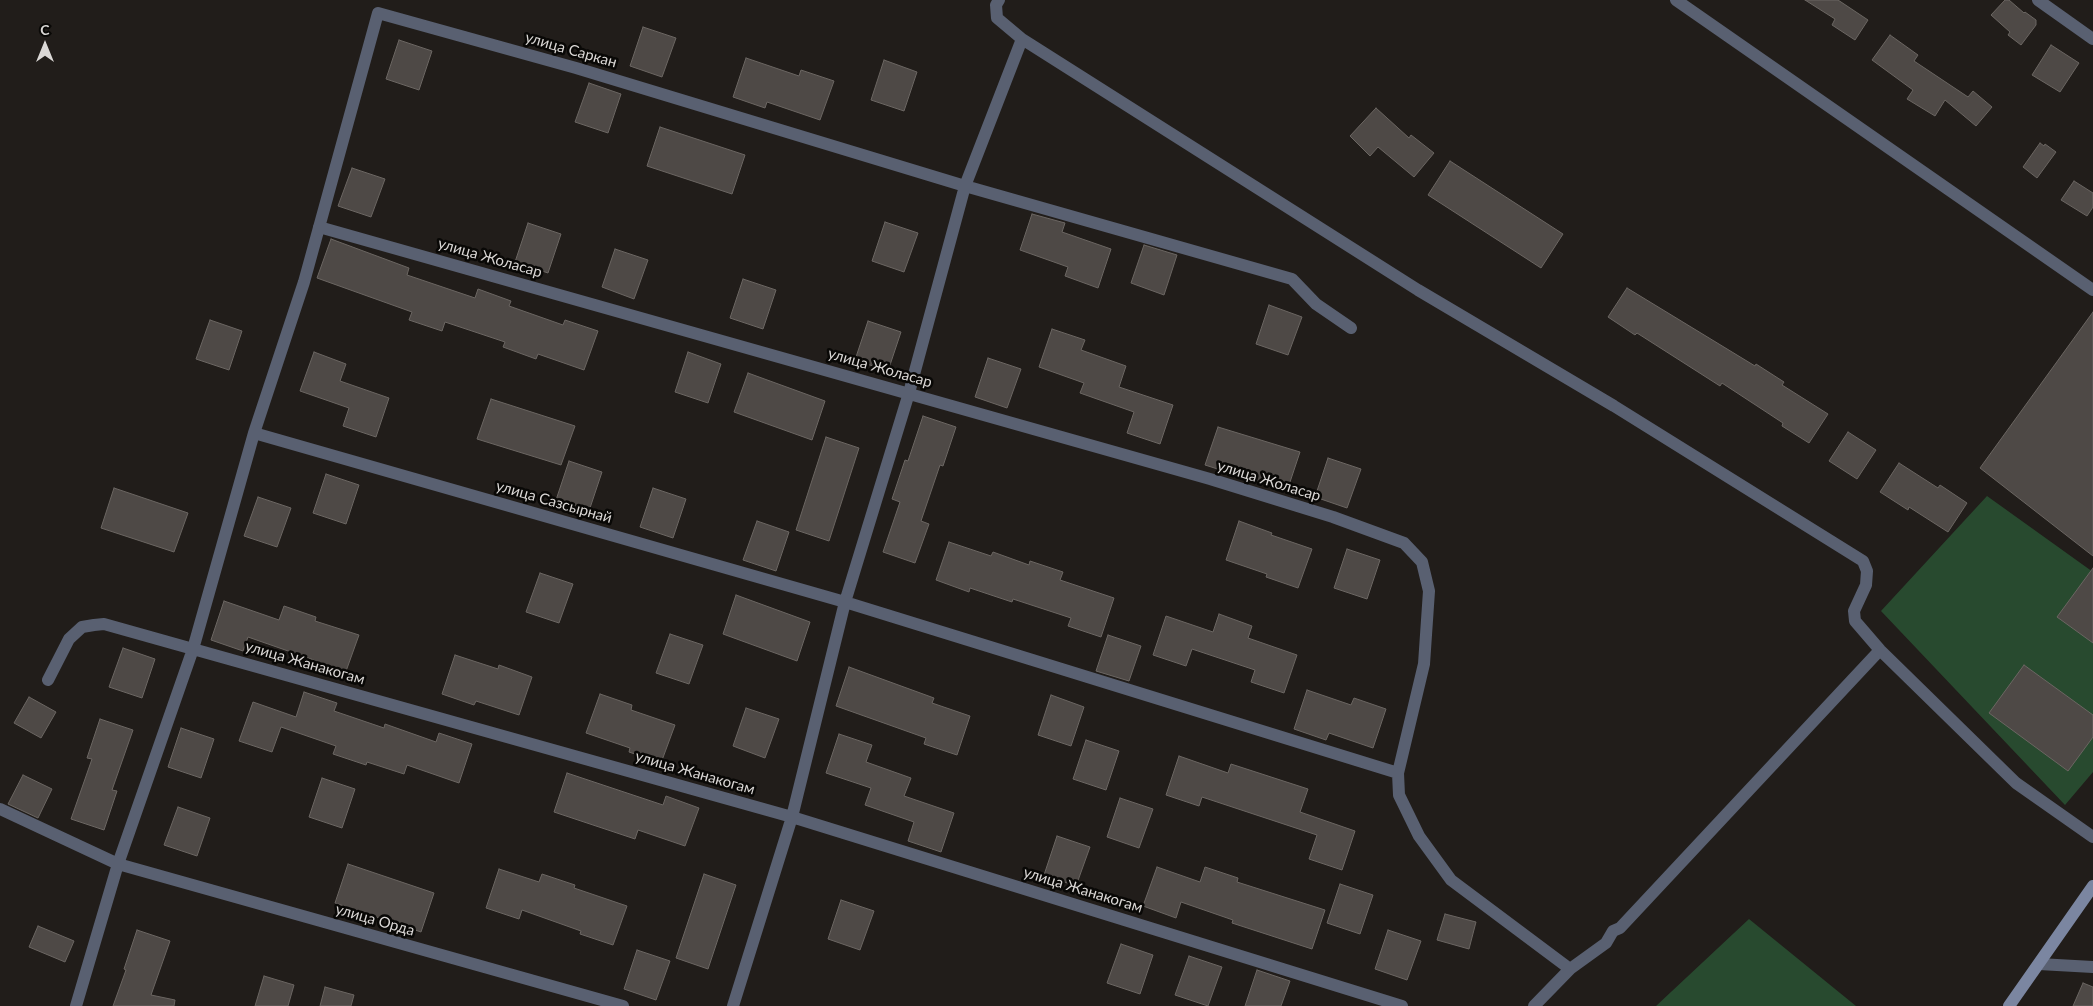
<!DOCTYPE html>
<html>
<head>
<meta charset="utf-8">
<style>
	body { margin:0 }
	#map { position:relative; width:2093px; height:1006px; overflow:hidden; background:#211d1a; font-family:Lato,sans-serif }
	canvas { display:block }
	.north { position:absolute; left:20px; top:20px; width:50px; height:50px; -webkit-text-stroke:4px #090806; paint-order:stroke; rotate:0deg; font-size:14px; font-weight:700; line-height:20px; text-align:center; color:#dbd8d6 }
	.north::after { content:''; display:block; margin:auto; width:18px; height:22px; background:#dbd8d6; clip-path:polygon(50% 0,100% 100%,50% 72%,0 100%) }
</style>
</head>
<body>
<div id="map">
<canvas width="2093" height="1006"></canvas>
<div class="north">С</div>
</div>
<script>
const g = document.querySelector('canvas').getContext('2d');
g.lineJoin = 'round';
function fillPath(path, color) {
  g.fillStyle = color;
  g.fill(path, 'evenodd');
}
function toPath(rows) {
  const path = new Path2D();
  for (const r of rows) {
    path.moveTo(r[0], r[1]);
    for (let i = 2; i < r.length; i += 2) path.lineTo(r[i], r[i + 1]);
  }
  return path;
}
function stroke(path, color, width, dash) {
  g.strokeStyle = color;
  g.lineWidth = width;
  g.lineCap = dash ? 'butt' : 'round';
  g.setLineDash(dash || []);
  g.stroke(path);
}
function label(font, color, halo, rows, align = 'center') {
  g.font = font + ' Lato,sans-serif';
  g.lineWidth = 5;
  g.setLineDash([]);
  g.textBaseline = 'middle';
  g.strokeStyle = halo;
  g.fillStyle = color;
  for (const [text, x, y, turn = 0] of rows) {
    g.save();
    g.translate(x, y);
    g.rotate((+turn || 0) * Math.PI / 180);
    g.textAlign = isNaN(turn) ? turn : align;
    if (halo) g.strokeText(text, 0, 0);
    g.fillText(text, 0, 0);
    g.restore();
  }
}
fillPath(toPath([
	[1987,496,2093,572,2093,772,2065,805,1881,611],
	[1749,919,1856,1006,1656,1006]
]), '#284a2f');
const building = toPath([
	[1805,0,1838,0,1868,20,1855,40,1832,25,1835,19,1805,0],
	[2005,0,2009,0,2024,13,2025,12,2036,20,2036,25,2021,45,2008,35,2010,32,1991,15,2005,0],
	[643,27,676,38,662,77,630,66,643,27],
	[1890,35,1918,55,1914,61,1968,97,1973,91,1992,107,1976,126,1945,100,1935,116,1907,99,1913,90,1872,60,1890,35],
	[399,40,432,51,419,90,386,79,399,40],
	[2051,45,2079,63,2060,92,2032,75,2051,45],
	[746,58,799,76,801,70,834,81,820,120,767,102,765,108,733,97,746,58],
	[884,60,917,72,904,111,871,100,884,60],
	[589,83,621,94,608,133,575,122,589,83],
	[1376,108,1409,138,1411,135,1434,153,1414,177,1378,147,1370,156,1350,136,1376,108],
	[660,127,745,155,732,194,647,166,660,127],
	[2040,143,2044,146,2045,144,2056,152,2037,178,2023,167,2040,143],
	[1450,161,1563,234,1541,268,1428,195,1450,161],
	[352,168,385,179,371,217,338,206,352,168],
	[2074,181,2093,193,2093,207,2087,216,2061,200,2074,181],
	[1032,214,1065,223,1062,232,1111,249,1098,288,1065,276,1068,267,1020,250,1032,214],
	[885,222,918,233,904,272,872,261,885,222],
	[528,223,561,234,548,273,515,262,528,223],
	[331,239,409,268,407,275,475,298,478,289,511,301,509,306,563,325,565,320,598,331,584,370,538,354,536,359,503,347,505,342,445,322,442,331,409,320,412,312,317,278,331,239],
	[1144,245,1177,255,1164,295,1131,283,1144,245],
	[615,249,648,260,634,299,602,287,615,249],
	[743,279,776,290,763,329,730,318,743,279],
	[1627,288,1755,366,1756,364,1784,382,1782,385,1828,414,1809,443,1782,426,1783,423,1722,383,1720,386,1637,333,1635,335,1608,317,1627,288],
	[1269,305,1302,317,1288,355,1256,344,1269,305],
	[2093,312,2093,556,1980,468,2093,312],
	[210,320,242,331,229,370,196,359,210,320],
	[868,321,901,332,888,371,855,360,868,321],
	[1052,329,1085,340,1081,350,1126,366,1119,387,1173,405,1160,444,1127,433,1134,412,1080,393,1084,383,1039,367,1052,329],
	[314,352,346,364,340,381,389,398,376,437,343,426,349,408,300,391,314,352],
	[688,352,721,364,708,403,675,392,688,352],
	[988,358,1021,369,1007,408,975,397,988,358],
	[748,373,825,401,812,440,734,412,748,373],
	[491,399,575,426,561,465,477,439,491,399],
	[923,416,956,427,943,466,940,465,921,521,929,524,915,563,883,552,900,502,892,499,905,460,908,461,923,416],
	[1218,427,1300,452,1287,491,1205,465,1218,427],
	[1848,432,1876,450,1857,479,1829,461,1848,432],
	[826,437,859,448,829,541,796,530,826,437],
	[1328,458,1361,469,1347,508,1315,497,1328,458],
	[569,461,602,472,589,511,556,500,569,461],
	[1899,463,1938,488,1940,485,1967,503,1948,532,1909,507,1908,510,1880,492,1899,463],
	[326,474,359,485,346,524,313,513,326,474],
	[114,488,188,513,174,552,101,528,114,488],
	[653,488,686,499,673,538,640,527,653,488],
	[258,497,291,508,277,547,244,536,258,497],
	[757,521,789,532,776,571,743,560,757,521],
	[1239,521,1272,533,1271,535,1312,549,1298,588,1266,577,1267,574,1226,560,1239,521],
	[949,542,991,556,993,552,1029,565,1030,561,1063,572,1060,580,1114,598,1101,637,1068,626,1071,618,1013,599,1012,602,970,588,969,592,936,580,949,542],
	[1347,549,1380,560,1367,599,1334,588,1347,549],
	[2093,568,2093,643,2057,617,2093,568],
	[540,573,573,584,559,623,526,612,540,573],
	[736,595,810,622,797,661,723,634,736,595],
	[224,601,279,620,284,606,316,617,315,621,359,635,345,674,313,663,314,660,248,637,243,651,211,640,224,601],
	[1219,614,1252,626,1248,638,1297,655,1284,693,1251,682,1255,670,1192,649,1186,666,1153,655,1166,616,1213,632,1219,614],
	[670,634,703,645,689,684,656,673,670,634],
	[1108,635,1141,646,1129,681,1096,671,1108,635],
	[123,648,155,659,142,698,109,687,123,648],
	[455,655,498,669,499,665,532,677,519,715,476,701,474,705,442,694,455,655],
	[2024,665,2093,715,2093,737,2068,771,1989,713,2024,665],
	[849,667,934,698,932,703,970,716,957,755,924,744,926,738,836,706,849,667],
	[1307,690,1351,705,1354,698,1386,709,1373,748,1329,733,1326,740,1294,729,1307,690],
	[304,692,337,703,334,711,384,728,385,724,436,742,439,733,472,744,459,783,407,765,404,774,367,762,366,765,333,754,336,746,281,727,272,752,239,741,253,702,296,717,304,692],
	[600,694,632,705,631,710,675,725,661,763,629,752,630,748,586,733,600,694],
	[1051,695,1084,707,1071,746,1038,735,1051,695],
	[29,697,56,712,41,738,14,723,29,697],
	[746,708,779,719,765,758,733,746,746,708],
	[100,719,133,730,112,790,117,791,104,830,71,819,92,759,87,758,100,719],
	[181,728,214,739,201,778,168,767,181,728],
	[839,734,872,745,866,762,911,778,904,796,954,813,941,852,908,841,914,822,865,805,871,788,826,773,839,734],
	[1086,740,1119,751,1106,790,1073,779,1086,740],
	[1179,756,1228,773,1231,764,1308,789,1300,812,1355,831,1342,870,1309,859,1317,835,1202,797,1199,806,1166,795,1179,756],
	[567,773,663,805,666,796,699,808,685,846,638,830,635,839,554,812,567,773],
	[23,775,52,789,38,818,8,804,23,775],
	[322,778,355,789,342,828,309,817,322,778],
	[1120,798,1153,809,1139,848,1107,837,1120,798],
	[178,807,210,818,197,856,164,845,178,807],
	[1057,836,1090,847,1076,886,1044,875,1057,836],
	[348,864,434,893,421,932,335,903,348,864],
	[1157,867,1200,882,1205,867,1238,878,1237,882,1325,910,1312,949,1232,923,1233,920,1181,902,1176,918,1143,906,1157,867],
	[499,869,539,882,542,874,575,885,574,888,627,906,613,945,580,934,581,931,522,910,519,919,486,908,499,869],
	[704,874,736,885,708,969,676,958,704,874],
	[1340,884,1373,895,1360,934,1327,923,1340,884],
	[841,900,874,911,860,950,828,939,841,900],
	[1445,914,1476,922,1469,949,1437,940,1445,914],
	[38,926,74,941,65,962,29,947,38,926],
	[137,930,170,941,151,995,175,1000,174,1006,113,1006,126,970,124,969,137,930],
	[1388,930,1421,941,1407,980,1375,969,1388,930],
	[1121,944,1153,955,1140,994,1107,983,1121,944],
	[637,950,670,961,656,1000,624,989,637,950],
	[1189,956,1222,967,1208,1006,1175,995,1189,956],
	[1257,970,1290,981,1281,1006,1245,1006,1257,970],
	[264,976,294,985,288,1006,255,1006,264,976],
	[2083,983,2093,987,2093,1006,2073,1006,2083,983],
	[325,987,354,995,351,1006,320,1006,325,987]
]);
fillPath(building, '#4e4946');
stroke(building, '#6b6662', 1);
stroke(toPath([
	[999,0,996,5,997,18,1022,39],
	[1676,0,2093,290],
	[2038,0,2093,39],
	[319,227,1210,479,1333,517,1404,543,1422,562,1429,591,1424,664,1398,773,1399,795,1419,836,1451,880,1570,969],
	[254,433,845,602,1398,773],
	[48,680,69,639,82,627,94,625,104,624,193,649,254,433,304,282,378,13,576,68,965,186,1292,279,1316,304,1351,328],
	[0,809,118,864,193,649,792,817,1402,1006],
	[2039,964,2093,967],
	[76,1006,118,864,623,1006],
	[733,1006,792,817,845,602,909,393,965,186,1022,39,1418,290,1614,406,1863,561,1867,571,1866,585,1854,611,1855,621,1880,650,2016,783,2093,837],
	[1534,1006,1570,969,1606,943,1613,931,1620,928,1880,650]
]), '#596071', 12);
stroke(toPath([
	[2009,1006,2093,886]
]), '#7b86a1', 12);
label('15px', '#dbd8d6', '#090806', [
	["улица Саркан",571,50,16],
	["улица Жоласар",490,258,16],
	["улица Жоласар",880,368,16],
	["улица Жоласар",1269,481,17],
	["улица Сазсырнай",554,502,16],
	["улица Жанакогам",305,663,16],
	["улица Жанакогам",695,773,16],
	["улица Жанакогам",1083,890,17],
	["улица Орда",375,920,16]
]);
</script>
</body>
</html>
